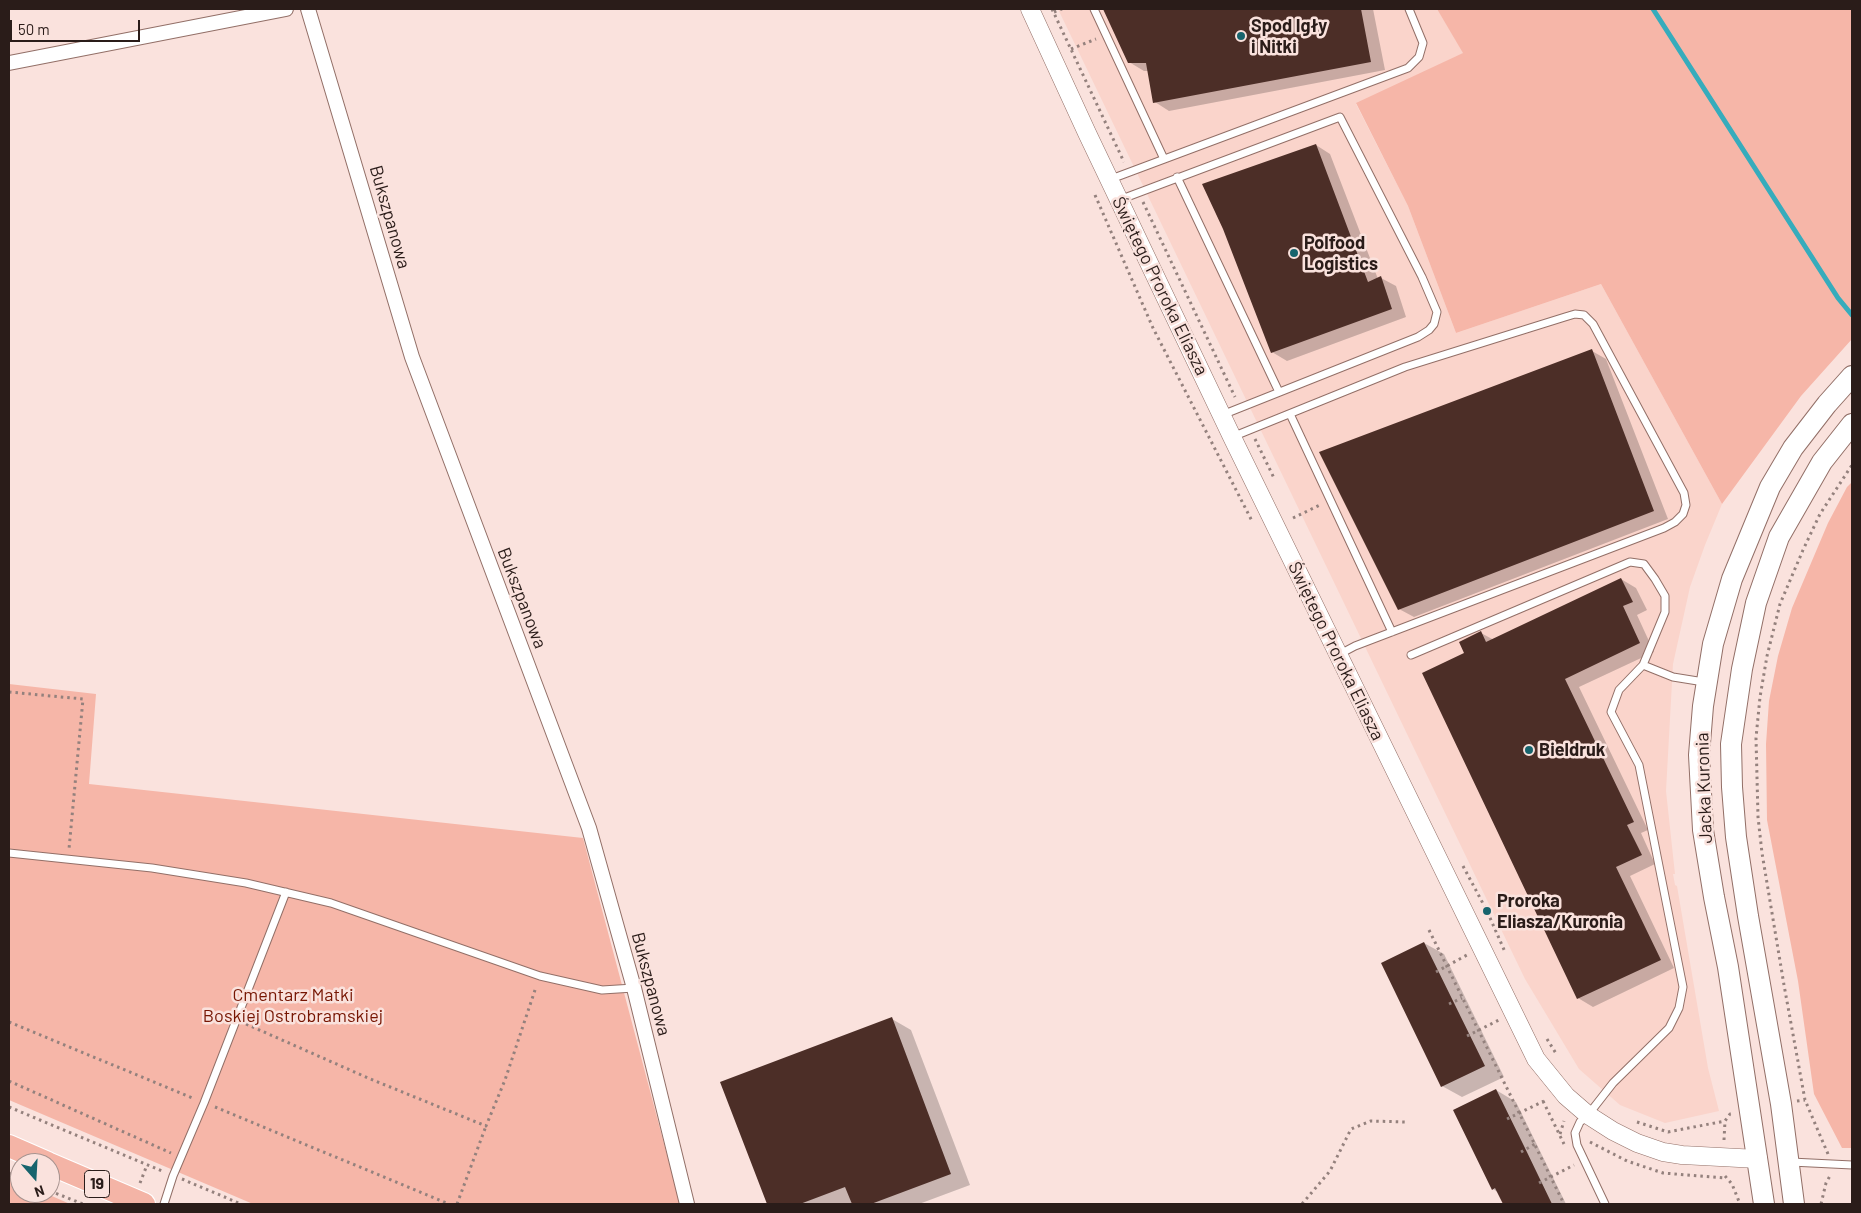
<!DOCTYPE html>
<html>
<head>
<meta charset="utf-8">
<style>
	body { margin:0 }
	#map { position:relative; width:1861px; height:1213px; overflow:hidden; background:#fae2dd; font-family:Barlow,sans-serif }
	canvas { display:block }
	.frame { position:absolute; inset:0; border:10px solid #2a1c19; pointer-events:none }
	.north { position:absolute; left:10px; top:1153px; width:50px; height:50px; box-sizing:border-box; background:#fae2dd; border:1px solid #a7938f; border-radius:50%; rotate:161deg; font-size:14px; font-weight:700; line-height:20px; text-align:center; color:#2a1c19 }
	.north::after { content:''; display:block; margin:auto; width:18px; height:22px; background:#17646d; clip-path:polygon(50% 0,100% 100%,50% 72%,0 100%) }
	.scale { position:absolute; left:10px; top:20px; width:130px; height:22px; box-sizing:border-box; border:2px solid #2a1c19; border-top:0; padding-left:6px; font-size:15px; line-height:18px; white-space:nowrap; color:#2a1c19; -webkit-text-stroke:4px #fae2dd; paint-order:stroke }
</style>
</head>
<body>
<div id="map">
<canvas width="1861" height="1213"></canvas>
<div class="frame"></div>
<div class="north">N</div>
<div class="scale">50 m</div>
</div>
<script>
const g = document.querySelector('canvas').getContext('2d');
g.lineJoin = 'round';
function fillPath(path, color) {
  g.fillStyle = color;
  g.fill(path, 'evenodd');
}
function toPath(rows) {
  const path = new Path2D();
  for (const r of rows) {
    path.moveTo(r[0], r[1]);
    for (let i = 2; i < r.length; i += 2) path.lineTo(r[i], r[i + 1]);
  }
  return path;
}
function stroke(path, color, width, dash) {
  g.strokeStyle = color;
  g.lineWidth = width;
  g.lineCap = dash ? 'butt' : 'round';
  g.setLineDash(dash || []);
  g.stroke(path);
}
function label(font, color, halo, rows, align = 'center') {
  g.font = font + ' Barlow,sans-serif';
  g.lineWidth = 5;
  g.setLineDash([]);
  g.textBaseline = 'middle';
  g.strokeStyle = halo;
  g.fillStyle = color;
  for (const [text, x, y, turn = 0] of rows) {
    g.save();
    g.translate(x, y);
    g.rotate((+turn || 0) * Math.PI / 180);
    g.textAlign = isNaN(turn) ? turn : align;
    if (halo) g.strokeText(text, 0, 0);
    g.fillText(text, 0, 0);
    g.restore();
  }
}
fillPath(toPath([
	[1058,9,1437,9,1464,53,1356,104,1408,206,1456,333,1601,284,1722,504,1705,545,1690,587,1673,664,1666,791,1675,874,1673,874,1675,885,1677,886,1708,1068,1719,1111,1665,1123,1620,1105,1579,1069,1525,979]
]), '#fad4cb');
fillPath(toPath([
	[1437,9,1852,9,1852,339,1801,396,1722,504,1601,284,1456,333,1408,206,1356,103,1463,53],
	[1852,482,1852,1148,1842,1148,1814,1094,1798,981,1767,820,1766,744,1769,701,1778,656,1792,608,1828,523,1847,487],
	[9,684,96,694,89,784,583,838,680,1204,253,1204,9,1100],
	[9,1177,20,1182,20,1193,45,1193,70,1204,9,1204]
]), '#f6b6a8');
fillPath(toPath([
	[1105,9,1373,9,1385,70,1169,111,1155,102,1149,71,1144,71,1129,62],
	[1316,145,1330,154,1378,279,1381,278,1396,286,1406,317,1287,361,1272,352],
	[1592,351,1606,359,1668,519,1414,617,1399,609],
	[1621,579,1636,588,1647,610,1637,615,1654,652,1579,687,1648,830,1641,833,1655,864,1630,876,1674,968,1593,1007,1578,998,1424,674,1465,654,1481,633,1494,640],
	[1424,943,1444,954,1504,1077,1462,1097,1442,1086],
	[892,1019,911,1030,970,1185,919,1204,853,1204,852,1203,848,1204,768,1204,722,1083],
	[1496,1090,1516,1102,1566,1204,1505,1204,1499,1193,1493,1189]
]), '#0003');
stroke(toPath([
	[1653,9,1838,298,1852,315]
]), '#36acbc', 5);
fillPath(toPath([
	[1103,9,1361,9,1371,62,1153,103,1146,63,1128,63],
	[1316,144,1368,282,1381,276,1392,309,1271,353,1223,229,1202,184],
	[1592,349,1654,511,1398,610,1319,452],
	[1621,578,1633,602,1623,606,1640,643,1565,679,1634,822,1627,825,1642,855,1616,867,1661,960,1577,999,1422,673,1464,653,1459,642,1481,631,1486,642],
	[1424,942,1485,1066,1441,1087,1381,963],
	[892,1017,951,1174,871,1204,852,1204,845,1187,800,1204,767,1204,720,1082],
	[1496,1089,1524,1146,1552,1204,1503,1204,1495,1188,1492,1190,1453,1110]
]), '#4c2e27');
const service = toPath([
	[1094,9,1164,159],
	[1177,177,1279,392],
	[1111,179,1408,68,1419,57,1423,43,1409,9],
	[1119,200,1340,117,1422,277,1437,312,1434,324,1429,330,1418,337,1222,415],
	[1290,414,1392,632],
	[1232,437,1405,367,1565,317,1575,314,1584,315,1593,324,1684,493,1686,505,1683,514,1675,522,1664,528,1355,646,1338,655],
	[1411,655,1630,562,1644,564,1655,579,1665,596,1665,612,1643,665,1619,690,1611,712,1639,765,1683,987,1679,1008,1669,1028,1613,1083,1588,1115,1580,1122,1575,1133,1577,1145,1605,1204],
	[1643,665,1673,677,1704,682],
	[9,853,152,868,246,883,331,903,540,976,602,990,634,988],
	[1791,1162,1852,1165],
	[164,1204,173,1176,204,1103,286,892]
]);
const minor = toPath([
	[308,9,412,357,589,828,634,988,687,1204],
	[9,63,286,9]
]);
const tertiary = toPath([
	[1030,9,1087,133,1232,437,1536,1059,1566,1096,1588,1115,1613,1131,1637,1143,1663,1152,1682,1155,1758,1159]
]);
const secondary = toPath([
	[1764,1204,1728,967,1714,897,1703,830,1699,755,1703,706,1713,644,1732,579,1770,487,1793,448,1827,404,1852,376],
	[1794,1204,1781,1104,1748,916,1736,837,1732,787,1731,744,1742,669,1756,603,1779,537,1822,462,1852,424]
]);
const trunk = toPath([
	[9,1146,48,1163],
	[50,1164,144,1204]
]);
stroke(service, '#926f67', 9);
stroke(minor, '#926f67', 16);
stroke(tertiary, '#926f67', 19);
stroke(secondary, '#926f67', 22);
stroke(trunk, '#fff', 24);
stroke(toPath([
	[1052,9,1124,162],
	[1054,12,1062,9],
	[1071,49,1096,39],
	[1095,195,1153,328,1252,521],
	[1143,202,1235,397],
	[1255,439,1274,478],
	[1293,518,1322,504],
	[9,692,83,699,69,849],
	[1463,866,1487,911,1505,952],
	[1429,930,1564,1204],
	[1436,972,1467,955],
	[1449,1004,1462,998],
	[9,1022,195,1099],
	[246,1024,368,1078,486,1126,505,1080,536,987],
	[1467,1036,1499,1020],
	[1547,1039,1557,1055],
	[9,1081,171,1153],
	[1543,1101,1564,1144],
	[1797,1101,1805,1100],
	[9,1107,162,1171],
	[215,1107,449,1204],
	[1507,1119,1544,1101],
	[1637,1122,1668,1132,1725,1121,1730,1114,1732,1114],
	[1560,1134,1564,1121],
	[1724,1140,1725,1121],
	[1590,1142,1627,1161,1663,1173,1725,1178],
	[1521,1152,1535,1144],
	[1828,1154,1805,1100,1784,985,1762,853,1758,817,1756,738,1760,697,1767,656,1780,604,1803,550,1820,514,1852,465],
	[9,1173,20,1178],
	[1725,1176,1732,1184,1740,1204],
	[182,1179,241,1204],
	[140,1183,147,1165],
	[1539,1183,1574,1165],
	[50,1191,83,1204],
	[457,1204,486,1126],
	[1302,1204,1330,1171,1351,1129,1371,1121,1405,1122],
	[1821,1204,1826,1183,1831,1174]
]), '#94817d', 3, [2.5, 4]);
stroke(service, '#fff', 7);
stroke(minor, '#fff', 14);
stroke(tertiary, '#fff', 18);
stroke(secondary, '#fff', 20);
stroke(trunk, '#f4b4a6', 22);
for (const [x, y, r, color] of [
	[1241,36,5,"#17646d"],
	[1294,253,5,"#17646d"],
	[1529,750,5,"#17646d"],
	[1487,911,5,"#17646d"]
]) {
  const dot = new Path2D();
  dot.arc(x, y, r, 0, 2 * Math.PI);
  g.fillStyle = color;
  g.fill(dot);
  stroke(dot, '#fae2dd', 2);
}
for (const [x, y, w] of [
	[97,1184,25]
]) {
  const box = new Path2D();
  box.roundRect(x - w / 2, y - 13.5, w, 27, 4);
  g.fillStyle = '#fae2dd';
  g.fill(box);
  stroke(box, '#2a1c19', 1);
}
label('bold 16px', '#2a1c19', null, [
	["19",97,1184]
]);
label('bold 18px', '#2a1c19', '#fae2dd', [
	["Spod Igły",1251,26],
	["i Nitki",1251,47],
	["Polfood",1304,243],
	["Logistics",1304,264],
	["Bieldruk",1539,750],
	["Proroka",1497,901],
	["Eliasza/Kuronia",1497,922]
], 'left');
label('18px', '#2a1c19', '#fae2dd', [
	["Bukszpanowa",390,217,74],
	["Świętego Proroka Eliasza",1160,286,64],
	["Bukszpanowa",522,598,69],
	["Świętego Proroka Eliasza",1336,651,64],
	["Jacka Kuronia",1704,788,-92],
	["Bukszpanowa",651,984,75]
]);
label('18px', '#761502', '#fae2dd', [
	["Cmentarz Matki",293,995],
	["Boskiej Ostrobramskiej",293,1016]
]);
</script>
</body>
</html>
